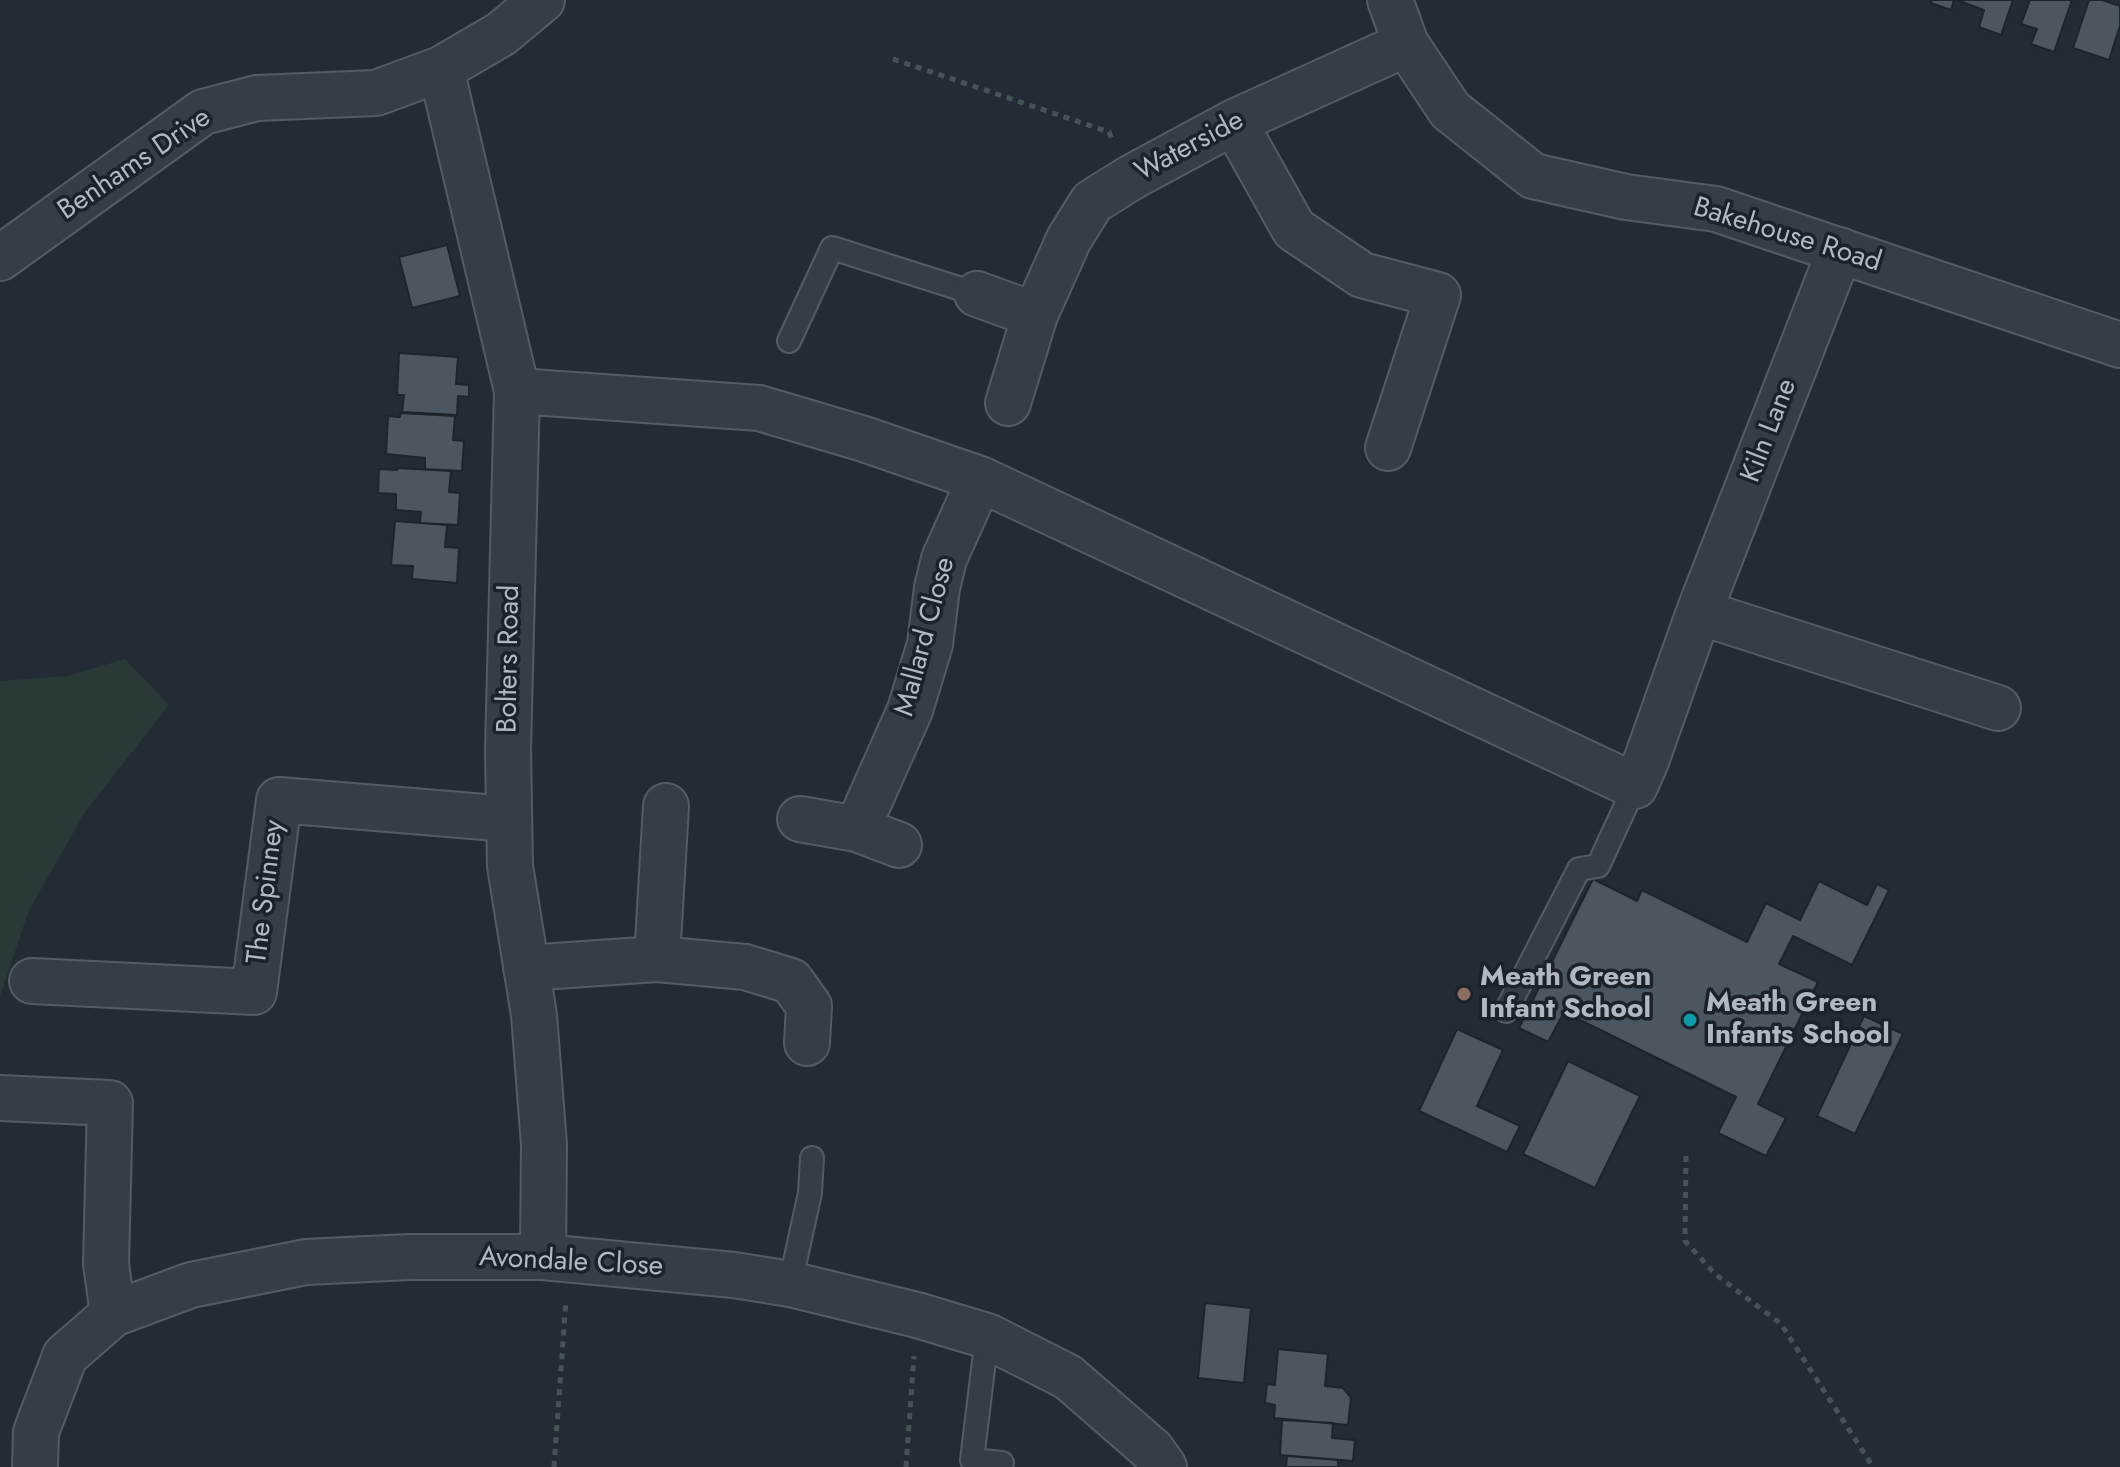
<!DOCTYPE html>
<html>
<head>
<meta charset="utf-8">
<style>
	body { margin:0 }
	canvas { display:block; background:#232b35 }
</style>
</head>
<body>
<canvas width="2120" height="1467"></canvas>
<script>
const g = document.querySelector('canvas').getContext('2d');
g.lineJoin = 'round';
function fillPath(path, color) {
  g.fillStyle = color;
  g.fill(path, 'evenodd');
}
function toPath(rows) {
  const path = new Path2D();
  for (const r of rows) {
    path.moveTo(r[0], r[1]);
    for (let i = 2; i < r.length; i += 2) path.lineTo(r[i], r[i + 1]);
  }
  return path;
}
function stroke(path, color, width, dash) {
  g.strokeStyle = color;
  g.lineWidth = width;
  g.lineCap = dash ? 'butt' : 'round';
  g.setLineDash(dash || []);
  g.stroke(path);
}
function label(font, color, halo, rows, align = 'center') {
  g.font = font + ' Jost,sans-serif';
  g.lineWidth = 7;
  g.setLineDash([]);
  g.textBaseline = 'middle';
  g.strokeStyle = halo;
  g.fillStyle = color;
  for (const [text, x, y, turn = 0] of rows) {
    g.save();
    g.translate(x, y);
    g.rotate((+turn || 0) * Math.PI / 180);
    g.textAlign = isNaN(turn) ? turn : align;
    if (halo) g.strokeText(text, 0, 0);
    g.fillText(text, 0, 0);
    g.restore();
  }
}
fillPath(toPath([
	[125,659,169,705,85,812,29,910,0,996,0,681,67,676]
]), '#283938');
const building = toPath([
	[1932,0,1954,0,1951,10,1931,3,1932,0],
	[1957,0,2013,0,2001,35,1979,27,1984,10,1957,0],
	[2030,0,2072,0,2054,52,2031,44,2037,29,2021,24,2030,0],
	[2089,0,2102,0,2120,6,2120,26,2109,60,2073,48,2089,0],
	[447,245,460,296,412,308,399,257,447,245],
	[399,353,458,357,456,384,469,385,469,397,458,396,457,415,402,412,404,395,397,395,399,353],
	[400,413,455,416,453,440,464,441,462,471,425,469,425,458,386,454,388,416,400,417,400,413],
	[397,468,451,471,449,492,460,493,458,525,420,523,421,512,396,510,396,494,378,493,379,469,397,470,397,468],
	[395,521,447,525,445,547,459,548,457,583,412,579,413,566,391,565,395,521],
	[1593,879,1637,901,1642,890,1747,942,1766,903,1800,920,1819,881,1867,905,1877,884,1889,890,1852,965,1793,936,1779,964,1818,982,1758,1104,1786,1118,1766,1156,1718,1133,1736,1097,1564,1012,1548,1042,1519,1028,1593,879],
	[1864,1016,1903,1034,1855,1134,1817,1116,1864,1016],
	[1457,1029,1503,1050,1477,1106,1520,1126,1507,1152,1419,1111,1457,1029],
	[1568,1061,1640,1096,1595,1188,1523,1154,1568,1061],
	[1205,1303,1251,1308,1244,1383,1198,1378,1205,1303],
	[1278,1349,1328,1354,1325,1386,1343,1388,1351,1398,1348,1425,1274,1418,1275,1405,1265,1403,1267,1384,1275,1385,1278,1349],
	[1282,1420,1333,1423,1332,1438,1355,1440,1353,1461,1280,1455,1282,1420],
	[1287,1456,1338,1460,1338,1467,1286,1467,1287,1456]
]);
fillPath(building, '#4c5660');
stroke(building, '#1e242c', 2);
const lane = toPath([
	[789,341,832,248,977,294],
	[1506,1011,1579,869,1598,866,1635,786],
	[790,1284,810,1193,812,1158],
	[987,1336,972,1460,1002,1463]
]);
const street = toPath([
	[1390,0,1406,44,1450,110,1533,176,1626,197,1716,209,2120,345],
	[441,69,517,391,508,750,510,866,534,1015,544,1145,543,1257],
	[1234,122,1294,229,1362,275,1438,295,1388,448],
	[0,258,203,112,257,98,376,93,441,69,501,34,542,0],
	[977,294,1035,315],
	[517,391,759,408,864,439,980,479,1635,786,1646,761,1699,612,1840,250],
	[1008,403,1035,315,1069,239,1092,202,1132,177,1234,122,1406,44],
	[1699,612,1998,708],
	[800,819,857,829,910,710,930,644,937,588,944,559,980,479],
	[857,829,899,845],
	[657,959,666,806],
	[526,968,657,959,745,967,791,981,809,1006,807,1043],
	[32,981,254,992,279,800,509,819],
	[0,1098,110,1103,106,1264,113,1314],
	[35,1467,36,1432,65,1356,113,1314,191,1285,306,1262,409,1257,543,1257,734,1275,790,1284,917,1315,987,1336,1068,1377,1152,1450,1164,1467]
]);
stroke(lane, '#545b63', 26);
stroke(street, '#545b63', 48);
stroke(toPath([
	[893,59,1109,132,1112,139],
	[1686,1156,1685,1241,1715,1274,1781,1324,1873,1467],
	[554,1467,566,1300],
	[906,1467,914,1356]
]), '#445455', 5, [6, 6]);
stroke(lane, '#363d46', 22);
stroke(street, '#363d46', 44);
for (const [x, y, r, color] of [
	[1464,994,8,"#8d6e63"],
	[1690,1020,8,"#0f9aa8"]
]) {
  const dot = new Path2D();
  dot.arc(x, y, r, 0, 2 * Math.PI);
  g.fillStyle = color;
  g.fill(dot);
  stroke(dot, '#1c222a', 3);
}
label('28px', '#b1b8c2', '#1c222a', [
	["Waterside",1190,147,-28],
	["Benhams Drive",135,165,-34],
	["Bakehouse Road",1787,236,17],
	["Kiln Lane",1770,431,-69],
	["Mallard Close",926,637,-75],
	["Bolters Road",510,659,-89],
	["The Spinney",267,892,-83],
	["Avondale Close",571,1263,3]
]);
label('bold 28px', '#b1b8c2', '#1c222a', [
	["Meath Green",1480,978],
	["Infant School",1480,1010],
	["Meath Green",1706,1004],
	["Infants School",1706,1036]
], 'left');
</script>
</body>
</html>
